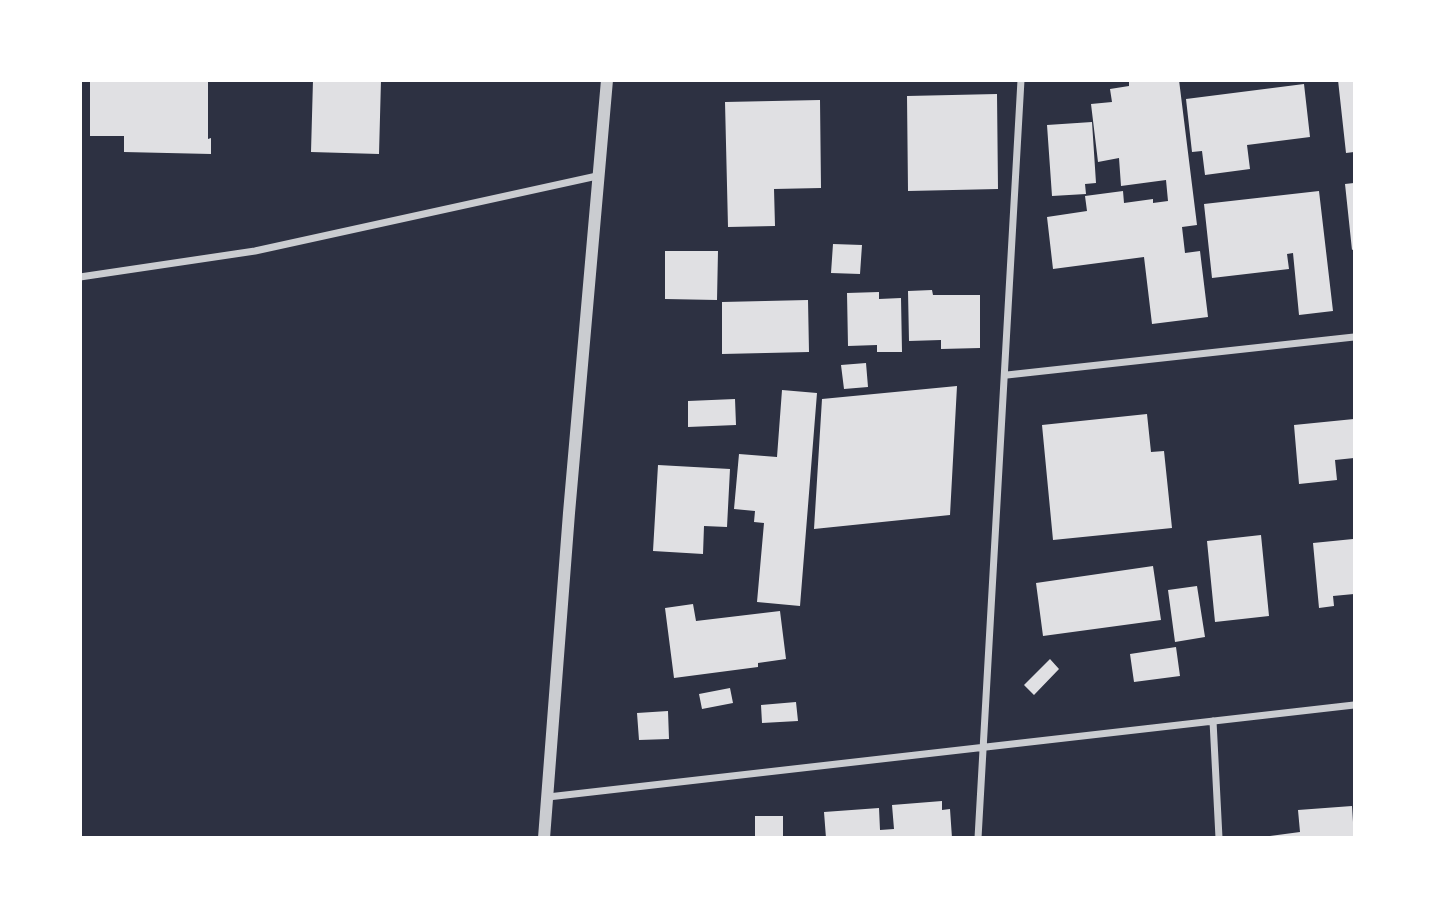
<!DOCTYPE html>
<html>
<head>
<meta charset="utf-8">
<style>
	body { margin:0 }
	#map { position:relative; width:1435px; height:918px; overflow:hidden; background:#2d3142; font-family:Poppins,sans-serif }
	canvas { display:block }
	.frame { position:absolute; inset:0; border:82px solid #fff; pointer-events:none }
</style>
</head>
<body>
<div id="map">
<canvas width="1435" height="918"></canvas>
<div class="frame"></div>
</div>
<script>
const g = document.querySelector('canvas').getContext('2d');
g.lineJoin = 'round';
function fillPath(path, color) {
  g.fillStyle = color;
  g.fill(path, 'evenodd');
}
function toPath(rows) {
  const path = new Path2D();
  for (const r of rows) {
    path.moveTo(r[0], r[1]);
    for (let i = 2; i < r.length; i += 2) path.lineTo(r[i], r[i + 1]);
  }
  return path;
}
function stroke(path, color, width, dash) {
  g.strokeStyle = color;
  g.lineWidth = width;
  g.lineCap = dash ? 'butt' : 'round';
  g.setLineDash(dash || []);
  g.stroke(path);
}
fillPath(toPath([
	[90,80,208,80,208,139,211,138,211,154,124,152,124,136,90,136],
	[313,80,381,80,379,154,311,152],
	[1129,80,1179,80,1197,225,1182,227,1185,253,1200,251,1208,317,1152,324,1144,257,1053,269,1047,217,1087,211,1085,196,1123,191,1124,203,1153,199,1153,203,1168,201,1166,180,1121,186,1119,158,1098,162,1091,104,1112,102,1110,89,1129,86],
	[1338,80,1354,80,1354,152,1346,153],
	[1304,84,1310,137,1247,145,1250,169,1205,175,1202,151,1192,152,1186,99],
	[997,94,998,189,908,191,907,96],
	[820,100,821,188,774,189,775,226,728,227,725,102],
	[1092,122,1096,183,1085,184,1086,194,1052,196,1047,125],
	[1354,183,1354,249,1352,250,1345,184],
	[1319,191,1333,311,1299,315,1293,253,1287,254,1289,269,1212,278,1204,204],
	[833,244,862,245,860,274,831,273],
	[665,251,718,251,717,300,665,299],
	[932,290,933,295,980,295,980,348,941,349,941,340,909,341,908,291],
	[879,292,879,299,901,298,902,352,877,352,877,345,848,346,847,293],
	[808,300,809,352,722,354,722,302],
	[866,363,868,387,844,389,841,365],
	[957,386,950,515,814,529,822,399],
	[782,390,817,393,800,606,757,602,764,523,754,522,755,511,734,509,739,454,777,457],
	[735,399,736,425,688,427,688,401],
	[1147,414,1151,452,1164,451,1172,528,1053,540,1042,425],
	[1354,419,1354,458,1335,460,1337,480,1299,484,1294,425],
	[658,465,730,469,727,527,704,526,703,554,653,551],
	[1261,535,1269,616,1215,622,1207,541],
	[1353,539,1354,594,1333,596,1334,606,1319,608,1313,543],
	[1153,566,1161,620,1043,636,1036,583],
	[1197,586,1205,637,1175,642,1168,590],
	[693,604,696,621,780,611,786,659,758,663,758,667,674,678,665,608],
	[1176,647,1180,676,1134,682,1130,654],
	[1050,659,1059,669,1034,695,1024,685],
	[730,688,733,703,702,709,699,694],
	[796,702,798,721,762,723,761,705],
	[668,711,669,739,639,740,637,713],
	[942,801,942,810,950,809,952,838,826,838,824,812,879,808,880,830,894,829,892,805],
	[1352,806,1354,838,1255,838,1300,832,1298,810],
	[755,816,783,816,783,838,755,838]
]), '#e0e0e3');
stroke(toPath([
	[80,277,255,251,597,176],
	[1007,375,1354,337],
	[1213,721,1219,838],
	[548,797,1354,705],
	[978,838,1021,80]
]), '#caccd0', 7);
stroke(toPath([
	[544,838,569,513,607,80]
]), '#caccd0', 12);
</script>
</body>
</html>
